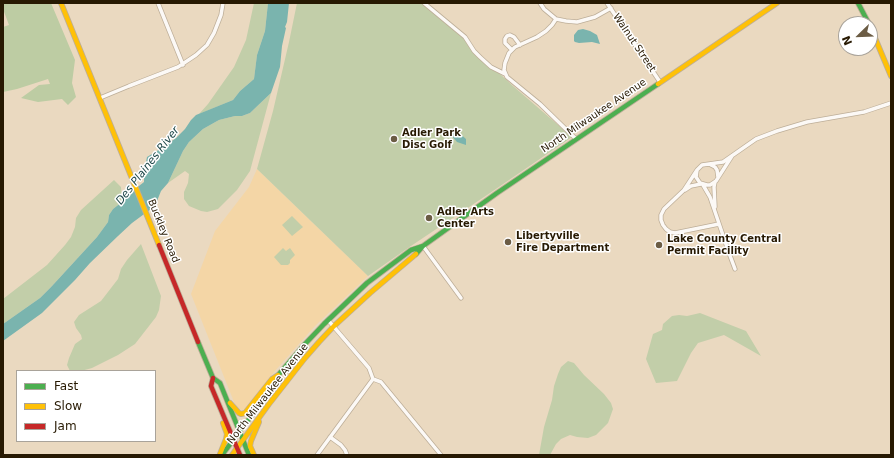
<!DOCTYPE html>
<html>
<head>
<meta charset="utf-8">
<style>
	body { margin:0 }
	#map { position:relative; width:894px; height:458px; overflow:hidden; background:#ead9c0; font-family:"DejaVu Sans",sans-serif }
	canvas { display:block }
	.frame { position:absolute; inset:0; border:4px solid #271902; pointer-events:none }
	.legend { position:absolute; left:16px; top:370px; width:140px; height:72px; box-sizing:border-box; background:#fff; border:1px solid #a9a39a; margin:0; padding:5px 7px; list-style:none; font-size:12px; color:#271902 }
	.legend li { display:flex; align-items:center; gap:8px; height:20px }
	.legend b { width:20px; border:1px solid #a9a39a }
	.north { position:absolute; left:838px; top:16px; width:40px; height:40px; box-sizing:border-box; background:#fff; border:1px solid #a9a39a; border-radius:50%; rotate:247deg; font-size:11px; font-weight:700; line-height:16px; text-align:center; color:#271902 }
	.north::after { content:''; display:block; margin:auto; width:14px; height:18px; background:#6b5c44; clip-path:polygon(50% 0,100% 100%,50% 72%,0 100%) }
</style>
</head>
<body>
<div id="map">
<canvas width="894" height="458"></canvas>
<div class="frame"></div>
<ul class="legend">
<li><b style="height:5px;background:#4caf50"></b>Fast</li>
<li><b style="height:5px;background:#ffc107"></b>Slow</li>
<li><b style="height:5px;background:#c62828"></b>Jam</li>
</ul>
<div class="north">N</div>
</div>
<script>
const g = document.querySelector('canvas').getContext('2d');
g.lineJoin = 'round';
function fillPath(path, color) {
  g.fillStyle = color;
  g.fill(path, 'evenodd');
}
function toPath(rows) {
  const path = new Path2D();
  for (const r of rows) {
    path.moveTo(r[0], r[1]);
    for (let i = 2; i < r.length; i += 2) path.lineTo(r[i], r[i + 1]);
  }
  return path;
}
function stroke(path, color, width, dash) {
  g.strokeStyle = color;
  g.lineWidth = width;
  g.lineCap = dash ? 'butt' : 'round';
  g.setLineDash(dash || []);
  g.stroke(path);
}
function label(font, color, halo, rows, align = 'center') {
  g.font = font + ' "DejaVu Sans",sans-serif';
  g.lineWidth = 3;
  g.setLineDash([]);
  g.textBaseline = 'middle';
  g.strokeStyle = halo;
  g.fillStyle = color;
  for (const [text, x, y, turn = 0] of rows) {
    g.save();
    g.translate(x, y);
    g.rotate((+turn || 0) * Math.PI / 180);
    g.textAlign = isNaN(turn) ? turn : align;
    if (halo) g.strokeText(text, 0, 0);
    g.fillText(text, 0, 0);
    g.restore();
  }
}
fillPath(toPath([
	[257,169,368,276,315,326,274,372,247,408,242,410,236,407,191,294,215,231,249,187]
]), '#f4d6a6');
fillPath(toPath([
	[254,3,268,3,265,31,257,55,254,79,240,91,233,100,199,114,208,104,234,67,246,40],
	[297,3,424,3,464,37,472,51,499,73,513,86,572,137,490,193,408,248,368,276,257,169,273,111,289,42],
	[271,93,250,171,237,190,218,209,207,212,201,211,189,206,184,199,184,192,188,183,189,174,185,171,168,183,183,151,189,142,203,129,219,120,235,116,242,116,250,113],
	[114,180,121,187,122,202,113,209,109,215,108,222,97,237,52,286,40,298,3,324,3,299,47,265,65,245,71,237,75,227,76,218,81,210],
	[292,216,303,227,292,236,282,225],
	[141,244,161,296,159,310,156,317,135,344,118,355,92,368,81,371,70,371,67,365,69,358,75,344,82,339,81,335,76,328,74,322,79,315,101,301,118,279,121,269,127,260],
	[283,248,286,251,290,248,295,255,290,260,290,263,288,265,281,265,274,257],
	[700,313,746,331,761,356,724,335,698,343,691,353,677,381,656,383,646,359,653,334,662,330,663,324,672,316,679,315,687,316],
	[568,361,574,363,584,375,604,394,611,403,613,409,608,423,596,435,588,438,577,437,570,435,561,439,556,444,550,455,539,455,544,427,552,400,554,386,558,374,561,367]
]), '#c2cea9');
fillPath(toPath([
	[3,3,51,3,75,60,72,83,76,97,68,105,62,99,38,102,21,98,39,85,50,84,48,79,17,89,3,92,3,27,9,25,3,9]
]), '#bdcca3');
fillPath(toPath([
	[268,3,289,3,287,22,285,27,286,28,282,46,280,67,271,93,250,113,242,116,235,116,219,120,203,129,189,142,183,151,168,183,161,191,155,206,132,223,118,236,90,263,75,280,42,313,3,341,3,324,40,298,52,286,97,237,108,222,109,215,113,209,122,202,130,193,144,182,144,175,146,171,149,171,146,162,147,157,165,146,176,138,185,129,191,120,196,115,233,100,240,91,254,79,257,55,265,31],
	[583,29,590,31,597,35,600,44,592,42,579,43,575,42,574,41,574,35,578,30],
	[456,130,466,139,466,145,457,142,451,135,450,132]
]), '#7ab4ae');
const street = toPath([
	[158,3,183,65],
	[424,3,465,37,474,51,480,57,491,67,505,74],
	[540,3,544,9,556,19,566,21,577,22,595,17,611,8],
	[607,3,660,82],
	[556,19,552,25,546,31,537,37,515,47,509,53,505,63,504,70,507,77,540,104,576,139],
	[512,50,505,43,505,39,507,36,510,35,514,37,520,45],
	[100,98,129,86,178,67,196,55,207,45,214,33,221,15,223,3],
	[709,164,723,162,756,139,777,131,807,122,864,112,891,103],
	[697,170,684,190,664,209,661,215,661,220,663,225,666,229,670,232,675,233,719,224],
	[718,177,717,170,715,167,709,164,702,165,697,170,696,177,700,183,707,185,710,185,716,181,732,156],
	[715,182,714,187,715,207],
	[703,185,710,197,729,253,735,269],
	[685,190,691,186,701,184],
	[423,246,461,298],
	[328,320,369,368,373,379,381,382,441,455],
	[330,437,341,445,345,450,347,455],
	[317,455,373,379]
]);
const fast = toPath([
	[858,3,869,24],
	[416,254,423,246,497,193,658,84],
	[198,342,213,378,220,383,249,455],
	[222,455,249,419,280,373,305,344,324,324,367,283,411,250,423,246]
]);
const slow = toPath([
	[61,3,159,245],
	[870,26,891,76],
	[658,84,777,3],
	[230,403,239,413,241,414,245,413,272,379,278,375],
	[220,454,226,439,227,434,223,423],
	[232,455,269,404,305,358,319,342,334,326,370,293,416,254],
	[254,455,250,446,251,441,259,422,258,419]
]);
const jam = toPath([
	[159,245,198,342],
	[213,378,211,386,240,455]
]);
stroke(street, '#bdae98', 5);
stroke(fast, '#bdae98', 6);
stroke(slow, '#bdae98', 6);
stroke(jam, '#bdae98', 6);
stroke(street, '#fcf9f6', 3.5);
stroke(fast, '#4caf50', 4.5);
stroke(slow, '#ffc107', 4.5);
stroke(jam, '#c62828', 4.5);
for (const [x, y, r, color] of [
	[394,139,4,"#6b5c44"],
	[429,218,4,"#6b5c44"],
	[508,242,4,"#6b5c44"],
	[659,245,4,"#6b5c44"]
]) {
  const dot = new Path2D();
  dot.arc(x, y, r, 0, 2 * Math.PI);
  g.fillStyle = color;
  g.fill(dot);
  stroke(dot, '#fff', 1.5);
}
label('10px', '#271902', '#fff', [
	["Walnut Street",634,43,56],
	["North Milwaukee Avenue",594,116,-34],
	["Buckley Road",163,231,68],
	["North Milwaukee Avenue",268,394,-52]
]);
label('bold 10px', '#271902', '#fff', [
	["Adler Park",402,133],
	["Disc Golf",402,145],
	["Adler Arts",437,212],
	["Center",437,224],
	["Libertyville",516,236],
	["Fire Department",516,248],
	["Lake County Central",667,239],
	["Permit Facility",667,251]
], 'left');
label('italic 11px', '#20494a', '#fff', [
	["Des Plaines River",148,166,-52]
]);
</script>
</body>
</html>
